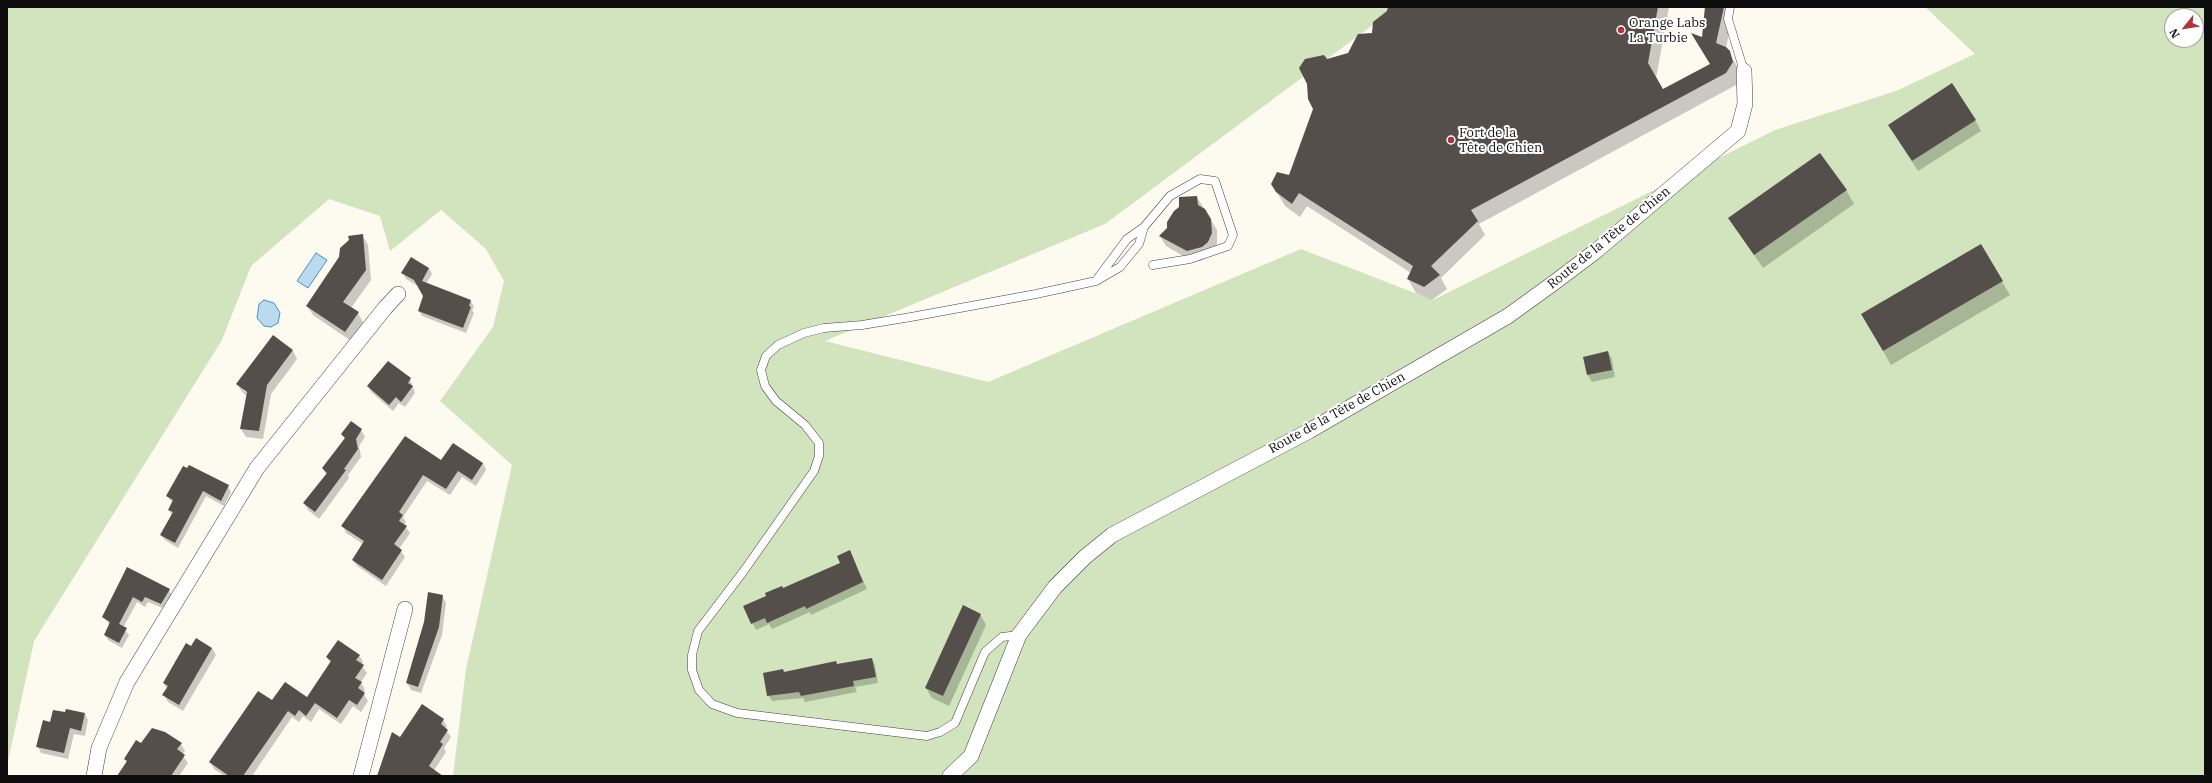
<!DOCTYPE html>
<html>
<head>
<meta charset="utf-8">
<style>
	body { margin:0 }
	#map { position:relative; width:2212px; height:783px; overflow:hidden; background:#fdfaf0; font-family:"IBM Plex Serif",serif }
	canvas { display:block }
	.frame { position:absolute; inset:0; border:8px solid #0d0d0d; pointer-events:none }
	.north { position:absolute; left:2164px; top:8px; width:40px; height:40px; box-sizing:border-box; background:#fff; border:1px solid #9e9e9e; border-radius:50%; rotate:240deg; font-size:11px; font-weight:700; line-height:16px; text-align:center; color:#0d0d0d }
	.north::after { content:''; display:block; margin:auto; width:14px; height:18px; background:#ad353b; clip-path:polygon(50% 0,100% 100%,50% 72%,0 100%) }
</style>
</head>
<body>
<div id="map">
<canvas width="2212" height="783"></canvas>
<div class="frame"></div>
<div class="north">N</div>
</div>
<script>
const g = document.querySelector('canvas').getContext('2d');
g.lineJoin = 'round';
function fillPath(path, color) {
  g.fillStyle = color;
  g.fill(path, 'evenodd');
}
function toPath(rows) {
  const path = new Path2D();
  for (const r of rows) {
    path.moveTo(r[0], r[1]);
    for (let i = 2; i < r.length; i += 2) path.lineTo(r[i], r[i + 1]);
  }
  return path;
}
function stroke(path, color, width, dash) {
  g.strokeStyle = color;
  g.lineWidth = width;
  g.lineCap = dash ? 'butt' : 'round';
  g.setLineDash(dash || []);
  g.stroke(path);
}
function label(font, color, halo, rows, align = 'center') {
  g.font = font + ' "IBM Plex Serif",serif';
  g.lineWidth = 4;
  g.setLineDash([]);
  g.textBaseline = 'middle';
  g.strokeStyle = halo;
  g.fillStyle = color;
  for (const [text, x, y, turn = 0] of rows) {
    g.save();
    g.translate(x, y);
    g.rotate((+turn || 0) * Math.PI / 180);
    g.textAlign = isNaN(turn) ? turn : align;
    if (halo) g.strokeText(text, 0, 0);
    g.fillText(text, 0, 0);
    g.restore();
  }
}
fillPath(toPath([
	[7,7,1397,7,1105,224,825,341,988,382,1301,249,1433,300,1775,130,1896,91,1975,54,1925,7,2205,7,2205,776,453,776,466,669,512,465,440,401,493,327,504,281,486,249,441,210,390,251,380,216,329,199,251,266,222,340,34,641,7,766],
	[2172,16,2196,16,2196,40,2172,40]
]), '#d1e4bd');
const water = toPath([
	[316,253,327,260,308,288,297,281,316,253],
	[264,300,274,303,280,313,278,323,271,327,264,326,257,318,259,304,264,300]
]);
fillPath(water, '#badbef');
stroke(water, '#498fbd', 1);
fillPath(toPath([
	[1390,7,1669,7,1656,78,1662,90,1712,69,1703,39,1705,7,1734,7,1726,48,1740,71,1740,76,1736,85,1479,224,1485,235,1441,278,1447,289,1432,300,1416,293,1408,279,1411,273,1307,206,1300,217,1285,206,1272,184,1290,176,1314,109,1326,60,1348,54,1373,34],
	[1975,120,1981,131,1918,171,1896,136],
	[1846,190,1854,204,1763,268,1729,218],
	[1197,197,1217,230,1217,244,1214,252,1201,261,1188,259,1166,246,1160,236],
	[362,235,368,245,371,280,351,308,358,313,363,322,351,341,313,315,307,306,350,241],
	[1980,245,2010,295,1891,365,1862,314],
	[429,268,432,274,426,284,471,301,474,307,472,310,474,313,466,333,422,316,419,311,424,296,418,286,406,279,403,273],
	[273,336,293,351,297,359,271,394,263,439,246,437,241,429,247,396,242,392,237,384],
	[243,387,251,396,243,390],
	[1608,352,1612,359,1615,377,1592,382,1588,375,1584,358],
	[410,379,415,393,405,407,399,403,393,411,371,392,368,386],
	[361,430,365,437,359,446,361,457,348,475,349,478,319,519,308,510,304,503,327,476,323,469,345,439,342,434],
	[442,462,483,463,486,470,476,486,462,477,450,495,427,481,403,517,406,522,404,525,410,533,399,549,405,557,386,586,357,566,353,560,363,544,346,533,343,526],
	[228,486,231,492,224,506,206,496,178,548,165,540,161,535,172,515,169,510,173,503,167,496],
	[850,551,867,589,811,615,810,612,772,629,769,624,756,630,744,606,842,564],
	[127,568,169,590,172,596,165,609,148,602,145,607,137,602,123,628,129,635,122,648,108,640,105,635,110,625,103,617],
	[442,596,446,603,442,635,421,693,411,690,407,683],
	[980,614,986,625,949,706,932,698,926,688],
	[192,647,212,648,216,655,183,711,168,702,164,695,167,689,164,683],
	[359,655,363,662,361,665,367,673,361,682,365,690,363,693,368,701,361,712,353,706,341,724,319,709,311,722,303,716,299,722,292,717,252,776,224,776,214,769,210,762,273,702,307,698,331,664,327,657],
	[872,659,875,665,878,683,855,687,857,692,805,702,803,698,772,701,768,695,784,673],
	[66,713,85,714,88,720,85,736,74,734,68,759,41,753,38,747,51,723],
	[443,720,447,726,445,729,451,737,444,748,446,752,433,772,436,776,378,776,400,739],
	[142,744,181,744,185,751,182,755,188,763,179,776,118,776,127,762,125,759]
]), '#0003');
fillPath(toPath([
	[1388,7,1658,7,1648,63,1663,89,1710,64,1691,33,1702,37,1705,7,1724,7,1716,43,1726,47,1730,51,1733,62,1726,73,1471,210,1478,221,1431,266,1440,275,1424,287,1407,279,1413,266,1299,193,1292,204,1276,192,1271,184,1277,172,1289,175,1313,109,1308,99,1307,84,1299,68,1305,59,1324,55,1327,59,1348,53,1358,34,1372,33,1373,22,1387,11],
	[1952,83,1976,120,1912,161,1888,125],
	[1820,153,1847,190,1754,255,1728,218],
	[1197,196,1198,205,1205,209,1211,219,1212,233,1208,242,1202,247,1187,251,1159,236,1167,228,1167,222,1174,211,1179,207,1179,197],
	[363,234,366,270,343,302,359,312,345,332,306,306,339,257,340,248,349,240,348,236],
	[1981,244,2003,281,1883,351,1861,314],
	[411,257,429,268,422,281,471,300,469,306,471,307,463,328,418,311,423,296,414,280,401,273],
	[273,335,293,350,267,385,259,431,240,429,247,392,236,384],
	[1608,351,1612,370,1587,375,1583,357],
	[388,361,411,378,408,383,413,386,401,402,396,397,389,405,367,386],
	[351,421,362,429,356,439,358,449,344,469,346,470,315,512,303,503,327,473,322,468,345,438,341,434],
	[405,436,441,460,453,443,483,463,472,480,458,471,446,489,423,475,399,512,403,515,399,521,407,526,394,544,402,550,382,580,352,560,364,541,341,526],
	[189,465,229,485,221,501,203,491,175,543,160,535,173,512,168,510,173,500,166,496,183,466,187,468],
	[850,550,863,582,806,609,805,606,767,623,765,618,751,624,743,606,766,596,765,593,782,586,783,588,840,563,837,556],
	[127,567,170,589,161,604,145,597,142,602,133,597,119,624,127,628,119,643,104,635,110,622,102,617],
	[428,592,443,595,439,627,418,687,406,683,424,622],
	[963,605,981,614,943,696,925,688],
	[196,638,212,648,179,705,162,695,168,686,163,683,186,643,191,646],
	[338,640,360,655,356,660,364,665,355,678,362,682,358,688,365,693,357,705,349,700,337,718,315,703,306,716,299,710,295,716,288,711,243,776,229,776,209,762,258,691,272,700,285,682,307,697,331,661,326,657],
	[872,658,876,677,853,681,854,686,801,696,799,692,767,696,763,673,783,669,784,672,836,661,837,664],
	[422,704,444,719,441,724,448,730,440,742,443,744,429,766,443,776,377,776,392,732,400,737],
	[66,709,85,713,81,731,70,728,64,753,36,747,43,720,50,722,53,710,65,712],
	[152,728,165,732,182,743,177,749,185,755,171,776,117,776,127,761,124,759,136,740,141,743]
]), '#554f4b');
const service = toPath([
	[1730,7,1728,19,1744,71],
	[1098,278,1127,239,1144,227,1170,196,1200,179,1215,181,1233,235,1228,246,1190,259,1153,265],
	[1019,635,1002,637,985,652,955,723,940,732,927,736,737,713,712,704,699,690,692,670,692,655,698,631,743,572,814,471,819,456,819,443,805,425,776,401,765,386,761,370,766,356,778,345,804,333,824,328,862,325,911,317,1036,294,1096,281,1120,267,1139,244,1144,227]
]);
const minor = toPath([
	[94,776,99,748,127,682,257,468,385,308,398,294],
	[361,776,405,609],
	[950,776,971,756,1019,635,1055,587,1085,557,1112,535,1309,431,1508,316,1555,282,1596,251,1738,131,1745,104,1744,71]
]);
stroke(service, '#404040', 9);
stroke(minor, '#404040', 16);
stroke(service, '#fff', 8);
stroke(minor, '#fff', 15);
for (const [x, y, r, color] of [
	[1621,30,4,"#ad353b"],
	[1451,140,4,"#ad353b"]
]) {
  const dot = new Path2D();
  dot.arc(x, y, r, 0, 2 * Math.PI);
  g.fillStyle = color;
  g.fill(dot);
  stroke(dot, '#fff', 1.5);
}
label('13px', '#0d0d0d', '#fff', [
	["Orange Labs",1629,23],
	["La Turbie",1629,38],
	["Fort de la",1459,133],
	["Tête de Chien",1459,148]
], 'left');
label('13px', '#0d0d0d', '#fff', [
	["Route de la Tête de Chien",1609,238,-39],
	["Route de la Tête de Chien",1337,413,-29]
]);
</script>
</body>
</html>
